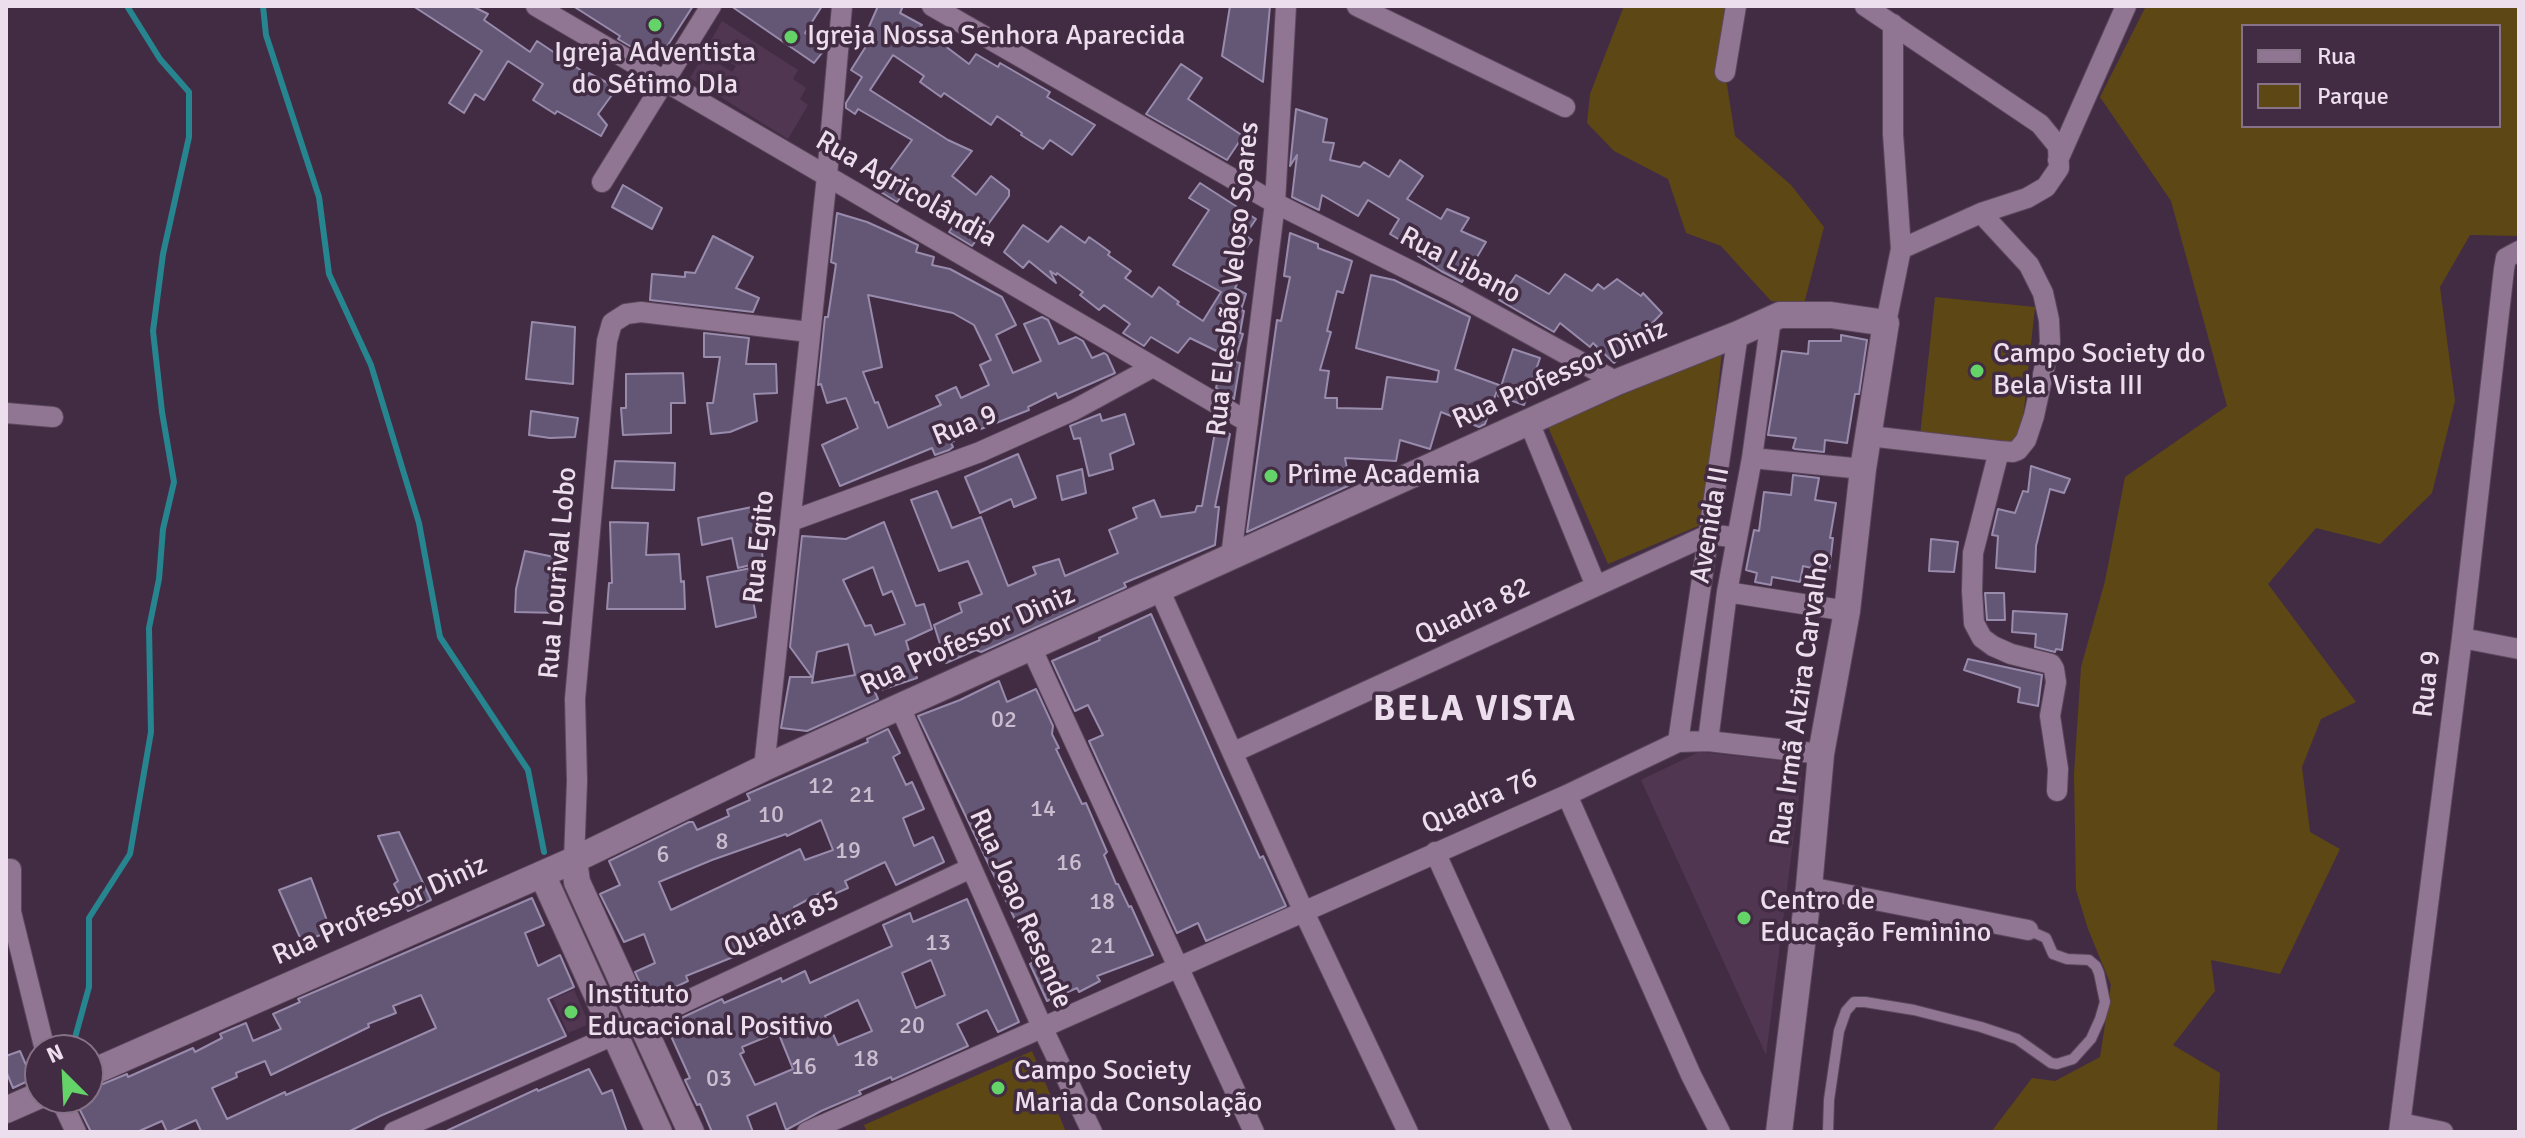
<!DOCTYPE html>
<html>
<head>
<meta charset="utf-8">
<style>
	body { margin:0 }
	#map { position:relative; width:2525px; height:1138px; overflow:hidden; background:#422c44; font-family:Signika,sans-serif }
	canvas { display:block }
	.frame { position:absolute; inset:0; border:8px solid #eddeed; pointer-events:none }
	.legend { position:absolute; left:2241px; top:24px; width:260px; height:104px; box-sizing:border-box; background:#422c44; border:2px solid #867388; margin:0; padding:10px 14px; list-style:none; font-size:24px; color:#eddeed }
	.legend li { display:flex; align-items:center; gap:16px; height:40px }
	.legend b { width:40px; border:2px solid #867388 }
	.north { position:absolute; left:24px; top:1034px; width:80px; height:80px; box-sizing:border-box; background:#422c44; border:2px solid #867388; border-radius:50%; rotate:336deg; font-size:22px; font-weight:700; line-height:32px; text-align:center; color:#eddeed }
	.north::after { content:''; display:block; margin:auto; width:28px; height:36px; background:#64d468; clip-path:polygon(50% 0,100% 100%,50% 72%,0 100%) }
</style>
</head>
<body>
<div id="map">
<canvas width="2525" height="1138"></canvas>
<div class="frame"></div>
<ul class="legend">
<li><b style="height:10px;background:#907692"></b>Rua</li>
<li><b style="height:22px;background:#5d4715"></b>Parque</li>
</ul>
<div class="north">N</div>
</div>
<script>
const g = document.querySelector('canvas').getContext('2d');
g.lineJoin = 'round';
function fillPath(path, color) {
  g.fillStyle = color;
  g.fill(path, 'evenodd');
}
function toPath(rows) {
  const path = new Path2D();
  for (const r of rows) {
    path.moveTo(r[0], r[1]);
    for (let i = 2; i < r.length; i += 2) path.lineTo(r[i], r[i + 1]);
  }
  return path;
}
function stroke(path, color, width, dash) {
  g.strokeStyle = color;
  g.lineWidth = width;
  g.lineCap = dash ? 'butt' : 'round';
  g.setLineDash(dash || []);
  g.stroke(path);
}
function label(font, color, halo, rows, align = 'center') {
  g.font = font + ' Signika,sans-serif';
  g.lineWidth = 7;
  g.setLineDash([]);
  g.textBaseline = 'middle';
  g.strokeStyle = halo;
  g.fillStyle = color;
  for (const [text, x, y, turn = 0] of rows) {
    g.save();
    g.translate(x, y);
    g.rotate((+turn || 0) * Math.PI / 180);
    g.textAlign = isNaN(turn) ? turn : align;
    if (halo) g.strokeText(text, 0, 0);
    g.fillText(text, 0, 0);
    g.restore();
  }
}
fillPath(toPath([
	[722,21,798,70,793,79,806,88,800,99,808,105,788,139,690,78,704,54,732,72,736,66,706,49],
	[1699,752,1803,763,1766,1055,1641,780],
	[574,990,589,1024,568,1033,553,999]
]), '#513652');
fillPath(toPath([
	[1624,6,1742,6,1725,72,1735,136,1791,185,1824,227,1804,304,1771,301,1721,246,1686,233,1668,179,1614,151,1587,123,1590,94],
	[2146,6,2519,6,2519,236,2470,235,2440,287,2455,401,2432,493,2380,544,2316,528,2268,584,2356,702,2321,719,2302,767,2310,832,2340,849,2280,974,2211,960,2215,991,2173,1045,2220,1073,2217,1132,1991,1132,2032,1078,2055,1081,2100,1057,2111,985,2088,929,2076,890,2074,774,2081,667,2105,581,2125,477,2227,406,2171,201,2100,97],
	[2243,26,2499,26,2499,126,2243,126],
	[1935,297,2035,307,2020,446,1920,436],
	[1722,352,1703,524,1608,564,1548,427],
	[1032,1051,1066,1132,867,1132,864,1125]
]), '#5d4715');
stroke(toPath([
	[263,6,266,35,319,197,329,274,371,365,419,523,440,637,528,770,544,852],
	[73,1045,89,987,89,918,130,854,151,732,149,628,159,579,163,529,174,482,162,412,153,331,163,254,189,137,189,92,160,59,127,6]
]), '#26858e', 6);
const building = toPath([
	[413,6,472,6,488,14,484,20,530,52,537,41,588,75,589,73,617,88,598,114,607,125,601,136,557,111,555,114,533,100,543,84,508,61,484,100,475,94,464,113,449,103,482,51,413,6],
	[573,6,693,6,657,62,618,39,620,36,573,6],
	[731,6,822,6,805,33,825,46,825,49,814,63,731,6],
	[878,6,903,6,900,13,922,25,920,27,969,64,976,54,998,67,1000,63,1050,92,1047,97,1095,125,1072,155,1050,140,1043,149,1021,135,1022,133,997,116,991,125,944,93,941,97,920,82,924,76,893,55,870,90,948,140,972,151,952,176,976,195,991,176,1009,190,1009,196,972,246,949,232,956,222,909,186,897,202,876,189,912,140,858,109,855,114,846,108,846,103,862,77,851,70,875,32,868,29,878,6],
	[1230,6,1270,6,1263,82,1222,56,1230,6],
	[1181,64,1202,78,1188,99,1243,136,1227,160,1146,114,1181,64],
	[1296,109,1327,119,1323,142,1334,143,1330,160,1360,167,1364,162,1389,177,1400,160,1423,176,1407,199,1441,219,1447,209,1469,218,1461,231,1486,242,1462,282,1441,271,1418,256,1420,252,1390,234,1399,219,1368,200,1358,216,1322,195,1319,210,1292,197,1297,155,1290,166,1296,109],
	[1200,183,1256,219,1245,235,1252,240,1232,267,1242,274,1235,288,1246,294,1241,310,1244,311,1240,333,1243,334,1235,360,1190,338,1178,353,1151,337,1144,346,1123,333,1130,324,1104,305,1099,310,1080,295,1083,292,1057,273,1056,275,1050,271,1056,283,1029,261,1023,268,1004,252,1023,225,1048,242,1061,226,1085,243,1089,237,1099,244,1110,252,1108,255,1131,271,1125,278,1152,297,1159,287,1179,302,1177,304,1203,321,1221,292,1173,265,1209,210,1189,198,1200,183],
	[623,185,662,208,652,229,612,207,623,185],
	[837,213,867,222,918,245,916,252,934,257,932,265,950,269,1002,297,1016,325,996,335,1013,373,1041,361,1024,324,1042,317,1048,320,1059,344,1076,337,1083,341,1092,358,1104,353,1107,355,1115,373,1058,398,1056,393,1028,407,1029,410,958,438,951,443,953,447,949,450,935,455,932,448,840,486,822,445,858,428,846,398,827,403,821,384,818,385,825,317,828,317,836,264,831,262,837,213],
	[868,295,953,313,974,325,991,360,980,365,989,385,961,398,956,387,936,396,941,405,888,428,878,402,875,403,863,372,882,367,868,295],
	[1290,233,1318,244,1318,248,1352,261,1343,293,1337,291,1327,331,1331,332,1320,370,1329,371,1325,398,1337,398,1337,408,1382,409,1387,377,1437,382,1439,371,1356,348,1371,275,1394,280,1470,317,1455,369,1499,385,1485,424,1479,427,1441,412,1430,449,1400,440,1396,461,1345,458,1350,485,1247,532,1277,320,1281,321,1290,277,1284,276,1290,233],
	[713,236,753,257,736,288,759,298,753,312,650,300,652,274,685,277,685,272,695,273,713,236],
	[1565,274,1592,291,1598,284,1604,289,1617,279,1641,296,1643,293,1662,313,1614,363,1593,343,1590,347,1560,323,1554,332,1499,300,1516,275,1549,294,1565,274],
	[532,322,575,327,573,384,526,379,532,322],
	[704,333,749,338,746,364,776,364,777,393,754,394,757,421,730,432,711,434,707,403,713,403,720,357,704,357,704,333],
	[1841,335,1867,340,1859,394,1855,394,1847,443,1825,440,1824,452,1795,449,1793,448,1796,438,1768,435,1782,351,1808,354,1809,341,1841,341,1841,335],
	[1513,349,1540,358,1524,405,1498,396,1513,349],
	[1222,359,1240,363,1234,399,1216,388,1222,359],
	[683,373,685,403,671,403,671,433,623,435,621,408,626,408,626,374,683,373],
	[531,411,578,418,575,437,550,438,529,435,531,411],
	[1100,414,1102,421,1125,414,1134,444,1110,454,1113,469,1089,476,1080,438,1074,439,1070,426,1100,414],
	[1216,426,1230,434,1215,507,1219,507,1215,545,1124,583,1126,587,981,652,976,650,946,663,934,625,962,612,959,603,982,594,968,561,939,571,911,500,937,491,952,528,981,517,1008,586,1036,574,1033,567,1059,559,1065,576,1118,553,1109,530,1137,518,1133,508,1154,500,1161,517,1195,512,1197,506,1202,506,1216,426],
	[1018,454,1036,498,1014,507,1011,499,980,513,965,477,1018,454],
	[615,461,675,463,674,490,612,488,615,461],
	[2031,466,2070,479,2064,493,2050,489,2036,546,2035,572,1996,568,1998,536,1992,535,1998,509,2015,513,2023,491,2028,492,2031,466],
	[1082,469,1086,493,1062,500,1057,476,1082,469],
	[1793,475,1819,478,1815,500,1836,503,1830,538,1833,538,1829,572,1803,566,1800,582,1772,577,1771,585,1755,582,1757,573,1746,570,1754,530,1759,531,1764,492,1791,495,1793,475],
	[757,506,762,531,760,532,763,562,738,568,732,538,702,545,698,518,757,506],
	[610,522,648,523,646,555,679,554,681,582,684,581,685,609,607,609,609,583,612,583,610,522],
	[884,522,916,606,924,604,932,629,906,641,917,678,875,692,878,699,807,731,781,728,790,677,812,677,790,647,802,536,846,539,884,522],
	[873,567,883,595,892,591,905,624,875,635,871,625,865,626,843,580,873,567],
	[848,644,855,675,812,683,817,652,848,644],
	[1931,539,1958,542,1954,572,1929,571,1931,539],
	[525,551,564,559,556,590,562,590,561,613,515,612,516,589,525,551],
	[751,568,755,594,752,594,756,617,716,627,707,577,751,568],
	[1985,593,2004,593,2005,620,1987,620,1985,593],
	[2013,611,2067,614,2062,650,2056,649,2055,652,2035,647,2036,634,2012,632,2013,611],
	[1151,614,1222,775,1260,858,1263,856,1286,906,1206,941,1198,923,1177,933,1089,741,1103,735,1088,705,1075,711,1052,661,1100,640,1099,638,1151,614],
	[1968,659,2042,675,2038,706,2018,702,2020,688,1964,670,1968,659],
	[999,681,1007,702,1036,689,1053,726,1052,734,1059,748,1056,749,1082,804,1086,803,1107,852,1104,855,1116,884,1118,884,1129,907,1131,906,1153,955,1097,976,1100,981,1079,992,1077,988,1047,1001,1030,964,1034,962,1020,930,918,716,960,700,999,681],
	[888,729,900,753,893,757,906,785,912,782,924,809,903,818,914,846,933,837,944,862,896,885,885,862,845,881,848,888,825,898,822,892,794,907,802,925,748,951,686,976,688,981,648,1000,635,972,655,963,644,934,624,942,600,894,620,885,609,861,689,822,693,822,697,830,729,816,727,810,750,800,747,794,868,742,867,739,888,729],
	[821,820,833,850,805,860,800,849,671,910,659,882,712,860,786,834,787,836,821,820],
	[399,832,431,900,408,911,394,884,398,881,378,836,399,832],
	[311,878,331,931,302,942,279,890,311,878],
	[532,898,544,925,525,933,538,966,560,955,574,987,548,999,566,1036,380,1116,348,1132,198,1132,201,1131,196,1120,169,1132,167,1132,162,1121,137,1132,91,1132,74,1098,88,1098,88,1090,127,1074,128,1077,193,1048,195,1052,222,1038,220,1034,246,1023,253,1041,281,1029,273,1014,300,1002,298,999,532,898],
	[421,995,436,1028,286,1095,285,1092,227,1119,212,1088,237,1077,236,1073,265,1061,271,1075,369,1027,368,1024,396,1013,393,1006,421,995],
	[967,899,1019,1022,998,1032,987,1010,957,1024,968,1046,892,1080,891,1077,859,1091,861,1094,821,1111,786,1130,776,1103,747,1116,753,1132,712,1132,700,1104,697,1105,685,1080,690,1078,666,1025,722,999,724,1003,781,978,782,982,805,971,810,983,892,946,883,925,910,913,913,922,967,899],
	[931,960,945,995,916,1008,902,973,931,960],
	[858,1000,872,1031,838,1045,825,1016,858,1000],
	[778,1032,793,1069,755,1085,740,1054,744,1052,742,1047,778,1032],
	[20,1051,32,1079,13,1088,6,1071,6,1056,20,1051],
	[589,1069,602,1094,612,1090,627,1132,444,1132,537,1089,538,1091,589,1069]
]);
fillPath(building, '#645776');
stroke(building, '#998bac', 2);
const service = toPath([
	[1828,1132,1829,1100,1839,1031,1846,1011,1854,1002,1865,1002,1914,1010,1981,1027,2017,1039,2051,1063,2057,1064,2073,1059,2091,1039,2100,1019,2105,1002,2099,973,2096,966,2089,960,2067,959,2053,954,2046,938,2028,930]
]);
const minor = toPath([
	[536,6,1248,422],
	[932,6,1275,203,1453,292,1617,382],
	[1357,6,1565,107],
	[1865,6,2040,124,2058,146,2059,168,2046,187,2027,198,1981,213,1901,249],
	[1725,72,1736,6],
	[2058,160,2126,6],
	[602,182,711,6],
	[1981,213,2029,265,2043,293,2049,320,2050,342,2034,416,2026,440,2018,450,2013,452,1999,451,1973,553,1972,591,1974,623,1982,638,1993,646,2011,654,2051,664,2054,669,2056,682,2050,716,2058,769,2057,791],
	[1886,323,1901,249,1893,134,1893,24],
	[6,413,53,417],
	[1529,422,1596,586],
	[1869,436,1999,451],
	[1752,458,1863,469],
	[791,521,980,452,1074,410,1153,367],
	[1231,557,1275,203,1286,6],
	[1159,589,1303,910,1408,1132],
	[1727,592,1847,611],
	[2462,638,2519,649],
	[1031,647,1254,1132],
	[900,707,1043,1029,1092,1132],
	[1708,741,1727,592,1752,458,1771,319],
	[1678,742,1738,334],
	[1234,752,1710,534,1737,538],
	[764,768,827,176,842,6],
	[1567,795,1691,1075,1720,1132],
	[1435,852,1562,1132],
	[574,860,577,781,575,699,607,341,612,323,626,314,641,312,809,332],
	[6,869,11,869,11,912,45,1050],
	[1809,887,2028,930],
	[60,1098,76,1132],
	[2401,1123,2443,1132],
	[394,1132,616,1034,971,868],
	[807,1132,1567,795,1678,742,1708,741,1821,754],
	[2399,1132,2462,638,2504,269,2506,258,2519,251]
]);
const tertiary = toPath([
	[574,860,577,882,691,1132],
	[542,874,659,1132],
	[88,1074,574,860,764,768,1617,382,1738,334,1780,315,1831,315,1886,323,1863,469,1847,611,1821,754,1809,887,1779,1132],
	[6,1110,40,1095]
]);
stroke(service, '#5b485d', 12);
stroke(minor, '#5b485d', 22);
stroke(tertiary, '#5b485d', 28);
stroke(service, '#907692', 10);
stroke(minor, '#907692', 20);
stroke(tertiary, '#907692', 26);
for (const [x, y, r, color] of [
	[655,25,8,"#64d468"],
	[791,37,8,"#64d468"],
	[1977,371,8,"#64d468"],
	[1271,476,8,"#64d468"],
	[1744,918,8,"#64d468"],
	[571,1012,8,"#64d468"],
	[998,1088,8,"#64d468"]
]) {
  const dot = new Path2D();
  dot.arc(x, y, r, 0, 2 * Math.PI);
  g.fillStyle = color;
  g.fill(dot);
  stroke(dot, '#422c44', 3);
}
label('24px', '#cbbccf', null, [
	["02",1004,721],
	["12",821,787],
	["21",862,796],
	["14",1043,810],
	["10",771,816],
	["8",722,843],
	["19",848,852],
	["6",663,856],
	["16",1069,864],
	["18",1102,903],
	["13",938,944],
	["21",1103,947],
	["20",912,1027],
	["18",866,1060],
	["16",804,1068],
	["03",719,1080]
]);
label('28px', '#eddeed', '#422c44', [
	["Igreja Nossa Senhora Aparecida",807,37],
	["Igreja Adventista",655,54,"center"],
	["do Sétimo DIa",655,86,"center"],
	["Campo Society do",1993,355],
	["Bela Vista III",1993,387],
	["Prime Academia",1287,476],
	["Centro de",1760,902],
	["Educação Feminino",1760,934],
	["Instituto",587,996],
	["Educacional Positivo",587,1028],
	["Campo Society",1014,1072],
	["Maria da Consolação",1014,1104]
], 'left');
label('28px', '#eddeed', '#422c44', [
	["Rua Agricolândia",906,190,30],
	["Rua Libano",1460,266,28],
	["Rua Elesbão Veloso Soares",1234,279,-84],
	["Rua Professor Diniz",1560,375,-24],
	["Rua 9",965,426,-22],
	["Avenida II",1711,525,-80],
	["Rua Egito",760,547,-84],
	["Rua Lourival Lobo",559,573,-85],
	["Quadra 82",1473,612,-25],
	["Rua Professor Diniz",968,641,-24],
	["Rua 9",2428,684,-83],
	["Rua Irmã Alzira Carvalho",1801,699,-82],
	["Quadra 76",1480,802,-24],
	["Rua Joao Resende",1020,909,66],
	["Rua Professor Diniz",380,911,-24],
	["Quadra 85",782,925,-25]
]);
g.letterSpacing = '2px';
label('bold 36px', '#eddeed', '#422c44', [
	["BELA VISTA",1475,711]
]);
g.letterSpacing = '0px';
</script>
</body>
</html>
